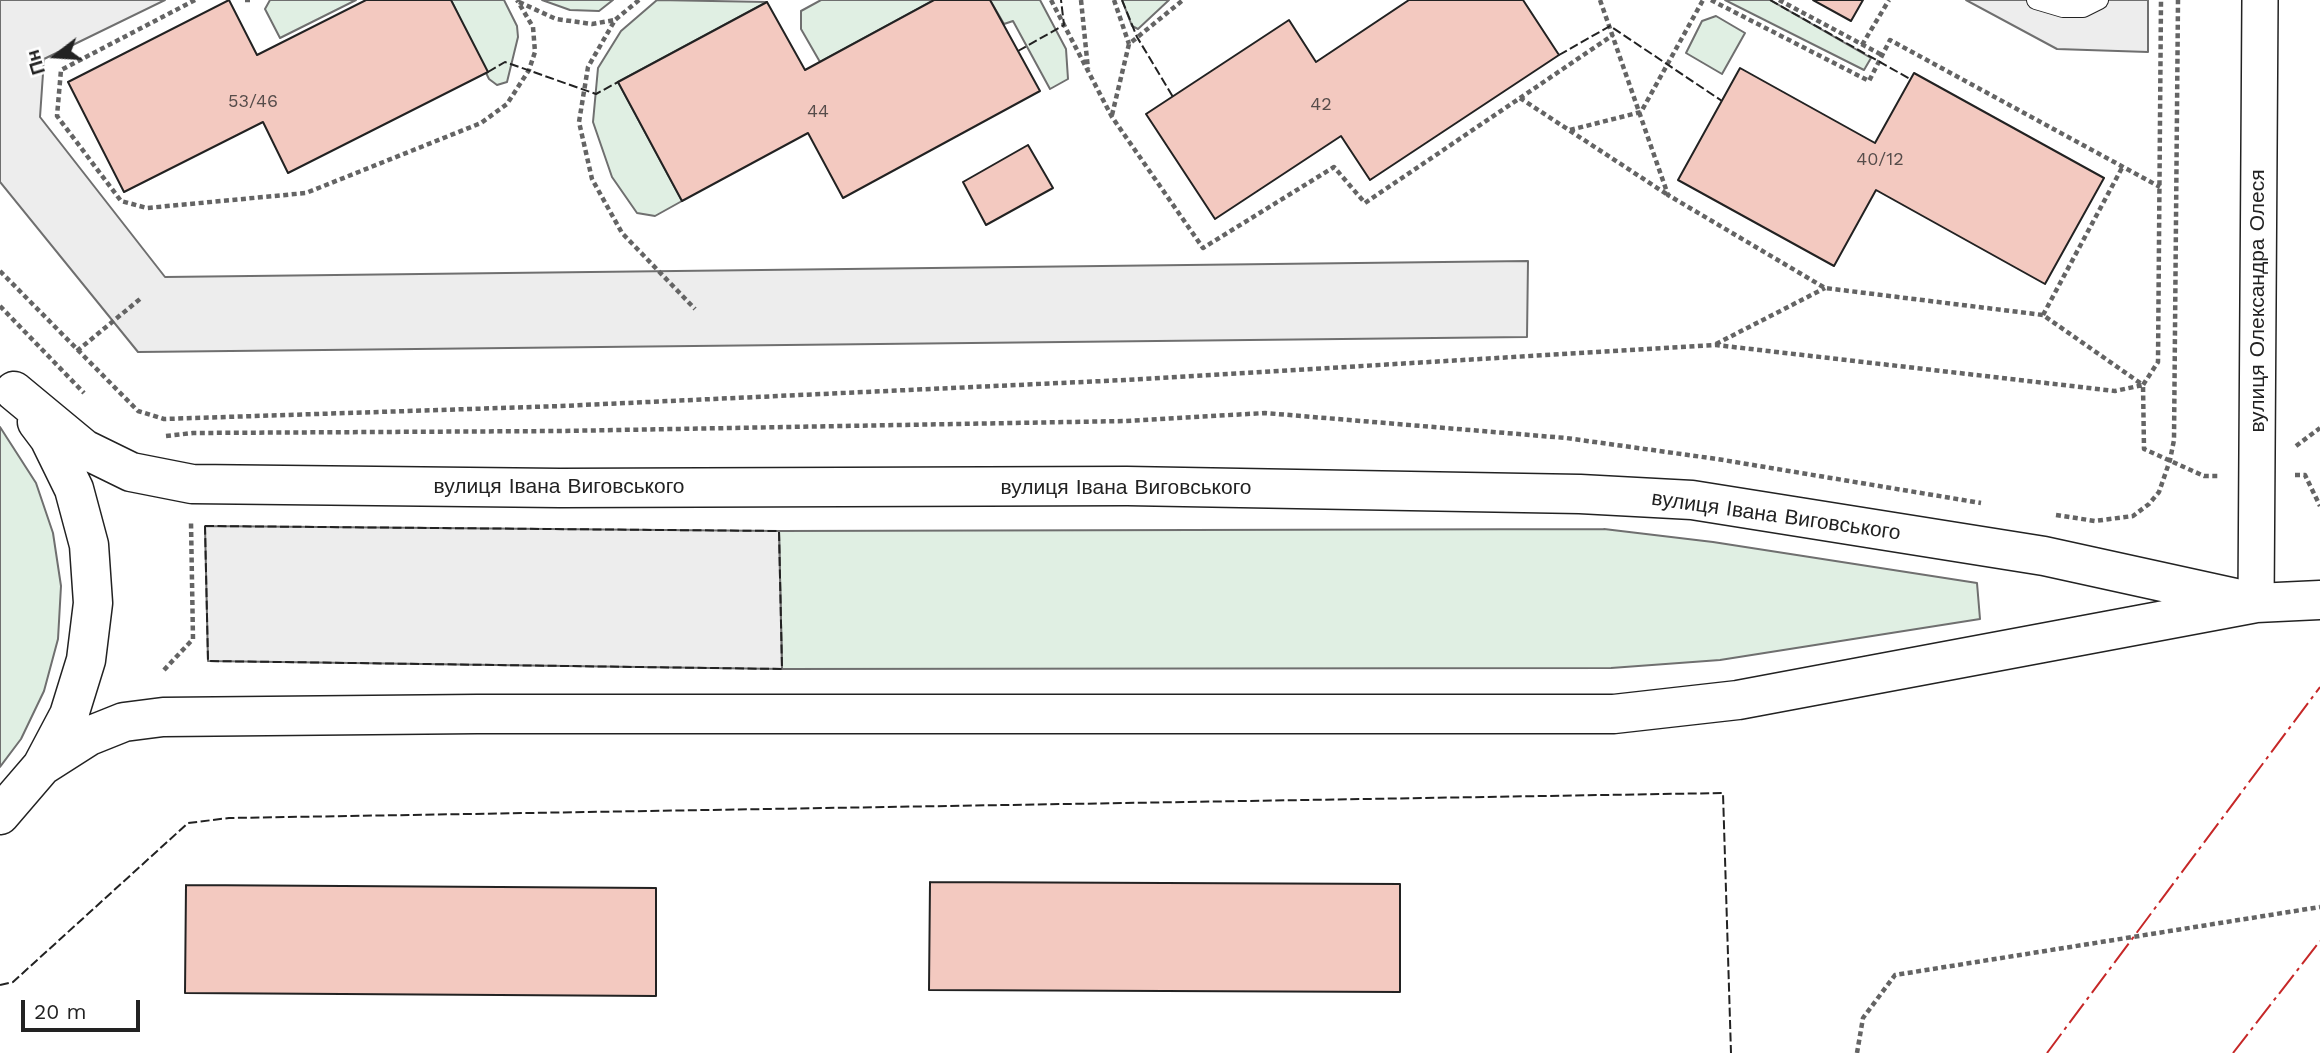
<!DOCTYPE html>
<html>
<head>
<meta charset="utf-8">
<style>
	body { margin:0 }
	#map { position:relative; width:2320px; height:1053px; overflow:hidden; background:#fff; font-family:"Work Sans",sans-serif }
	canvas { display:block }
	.north { position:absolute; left:21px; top:21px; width:70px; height:70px; -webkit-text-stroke:5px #fff; paint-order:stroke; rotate:253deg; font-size:19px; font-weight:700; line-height:28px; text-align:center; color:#222 }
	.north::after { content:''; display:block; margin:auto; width:24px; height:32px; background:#222; clip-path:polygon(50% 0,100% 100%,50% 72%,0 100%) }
	.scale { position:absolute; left:21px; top:1000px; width:119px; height:32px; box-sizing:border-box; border:4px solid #222; border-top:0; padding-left:9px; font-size:21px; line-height:24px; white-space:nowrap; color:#222; -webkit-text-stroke:5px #fff; paint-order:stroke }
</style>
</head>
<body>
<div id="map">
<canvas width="2320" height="1053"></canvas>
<div class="north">Пн</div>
<div class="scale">20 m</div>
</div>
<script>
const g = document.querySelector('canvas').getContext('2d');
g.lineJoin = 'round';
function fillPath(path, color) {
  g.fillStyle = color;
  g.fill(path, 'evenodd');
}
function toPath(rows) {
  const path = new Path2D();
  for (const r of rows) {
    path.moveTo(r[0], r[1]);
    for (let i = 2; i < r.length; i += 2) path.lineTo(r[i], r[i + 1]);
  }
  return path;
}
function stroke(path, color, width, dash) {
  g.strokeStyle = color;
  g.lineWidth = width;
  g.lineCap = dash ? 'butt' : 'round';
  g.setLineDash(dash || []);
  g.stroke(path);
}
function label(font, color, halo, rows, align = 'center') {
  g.font = font + ' "Work Sans",sans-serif';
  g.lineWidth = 5;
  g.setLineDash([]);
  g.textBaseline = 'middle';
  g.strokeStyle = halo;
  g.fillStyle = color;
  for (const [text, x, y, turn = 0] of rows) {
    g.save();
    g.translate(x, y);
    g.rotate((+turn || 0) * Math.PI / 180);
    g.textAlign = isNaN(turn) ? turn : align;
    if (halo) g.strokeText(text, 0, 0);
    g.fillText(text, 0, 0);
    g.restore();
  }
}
const green = toPath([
	[270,0,356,0,280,38,265,9,270,0],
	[451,0,504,0,517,26,518,37,507,82,497,85,489,79,451,0],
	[542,0,613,0,599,11,570,10,542,0],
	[657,0,767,2,618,82,682,201,655,216,637,213,612,177,593,122,598,68,621,31,657,0],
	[821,0,934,0,820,62,801,29,801,11,821,0],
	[990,0,1040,0,1066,49,1068,79,1050,89,1013,21,1004,24,990,0],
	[1122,0,1169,0,1138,29,1132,26,1122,0],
	[1725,0,1770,0,1871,58,1864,70,1725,0],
	[1716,16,1745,33,1722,74,1686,53,1702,21,1716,16],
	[0,427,36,483,53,533,61,586,58,639,44,691,21,739,0,767,0,427],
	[1604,529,1713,542,1977,583,1980,619,1720,660,1611,668,782,669,779,531,1604,529]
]);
fillPath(green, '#e0efe3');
stroke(green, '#6f6f6f', 2);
const parking = toPath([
	[0,0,165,0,44,59,40,117,165,277,1528,261,1527,337,138,352,0,182,0,0],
	[1966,0,2148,0,2148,52,2057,49,1966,0],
	[205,526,779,531,782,669,208,661,205,526]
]);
fillPath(parking, '#ededed');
stroke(parking, '#6f6f6f', 2);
const building = toPath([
	[229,0,257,55,366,0,451,0,488,72,288,173,263,122,124,192,68,82,229,0],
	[934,0,990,0,1040,91,843,198,808,133,682,201,618,82,767,2,805,70,934,0],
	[1409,0,1523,0,1559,55,1370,180,1341,136,1215,219,1146,114,1289,20,1316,62,1409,0],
	[1813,0,1863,0,1851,21,1813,0],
	[1740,68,1875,143,1914,73,2104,178,2045,284,1876,190,1834,266,1678,180,1740,68],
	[1028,145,1053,188,986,225,963,182,1028,145],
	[930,882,1400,884,1400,992,929,990,930,882],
	[186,885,656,888,656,996,185,993,186,885]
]);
fillPath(building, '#f3c9c0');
stroke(building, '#222', 2);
const service = toPath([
	[2036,0,2063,8,2083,8,2099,0]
]);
const minor = toPath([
	[2256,603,2260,0]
]);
const secondary = toPath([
	[14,391,84,449,131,472,192,484,560,488,1127,486,1580,494,1692,500,2044,556,2240,599],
	[42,766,89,736,124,722,163,717,477,714,1614,714,1738,700,2256,603,2320,600],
	[0,815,42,766,69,715,86,660,93,603,89,545,74,489,49,438,37,422]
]);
stroke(service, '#222', 20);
stroke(minor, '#222', 38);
stroke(secondary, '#222', 41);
stroke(toPath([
	[195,0,61,70,57,116,121,201,147,208,306,193,481,123,507,104,529,70,535,52,533,27,517,0],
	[245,0,250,0],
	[639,0,615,20,588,67,579,122,592,179,622,233,695,309],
	[1051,0,1112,117,1203,248,1334,167,1365,203,1613,35],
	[1081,0,1088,69],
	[1114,0,1129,44],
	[1600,0,1668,195,1825,288,2043,315,2143,385,2158,362,2161,0],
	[1711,0,1869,81,1890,40,2160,187],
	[1779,0,1882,55],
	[519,2,556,19,592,24,615,20],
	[1862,45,1889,0],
	[1520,98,1668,195],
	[1112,115,1129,44,1183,0],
	[1570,130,1641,112,1703,0],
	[0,271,138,411,164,419,561,406,1125,380,1716,345,2115,391,2143,385,2144,449,2204,476,2220,476],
	[0,306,84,393],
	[2043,315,2123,166],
	[1716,344,1825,288],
	[77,351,140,299],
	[166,436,193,433,561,431,1126,421,1265,413,1566,438,1717,459,1981,503],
	[2296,446,2320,428],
	[2295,475,2305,475,2320,506],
	[2056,515,2095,521,2133,516,2149,504,2159,492,2170,460,2174,440,2178,0],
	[164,670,193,639,191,522],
	[1857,1053,1863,1018,1895,975,2320,907]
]), '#646464', 4.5, [5, 3.5]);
stroke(service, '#fff', 18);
stroke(minor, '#fff', 35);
stroke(secondary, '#fff', 38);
stroke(toPath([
	[1122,0,1137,37,1173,97],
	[1770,0,1910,79],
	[1018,51,1064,25,1061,0],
	[1559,55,1610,26,1722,101],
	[488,72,505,62,596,94,618,82],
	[205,526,779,531,782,669,208,661,205,526],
	[0,985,13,982,188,823,229,818,1723,793,1731,1053]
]), '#222', 2, [9, 3.5]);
stroke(toPath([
	[2047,1053,2320,687],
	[2233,1053,2320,941]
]), '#c62828', 2, [24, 5, 3.5, 5]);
label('18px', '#564c4a', null, [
	["53/46",253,102],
	["42",1321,105],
	["44",818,112],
	["40/12",1880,160]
]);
label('21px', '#222', '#fff', [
	["вулиця Олександра Олеся",2258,301,-90],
	["вулиця Івана Виговського",559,487],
	["вулиця Івана Виговського",1126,488],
	["вулиця Івана Виговського",1776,516,8]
]);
</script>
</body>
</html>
